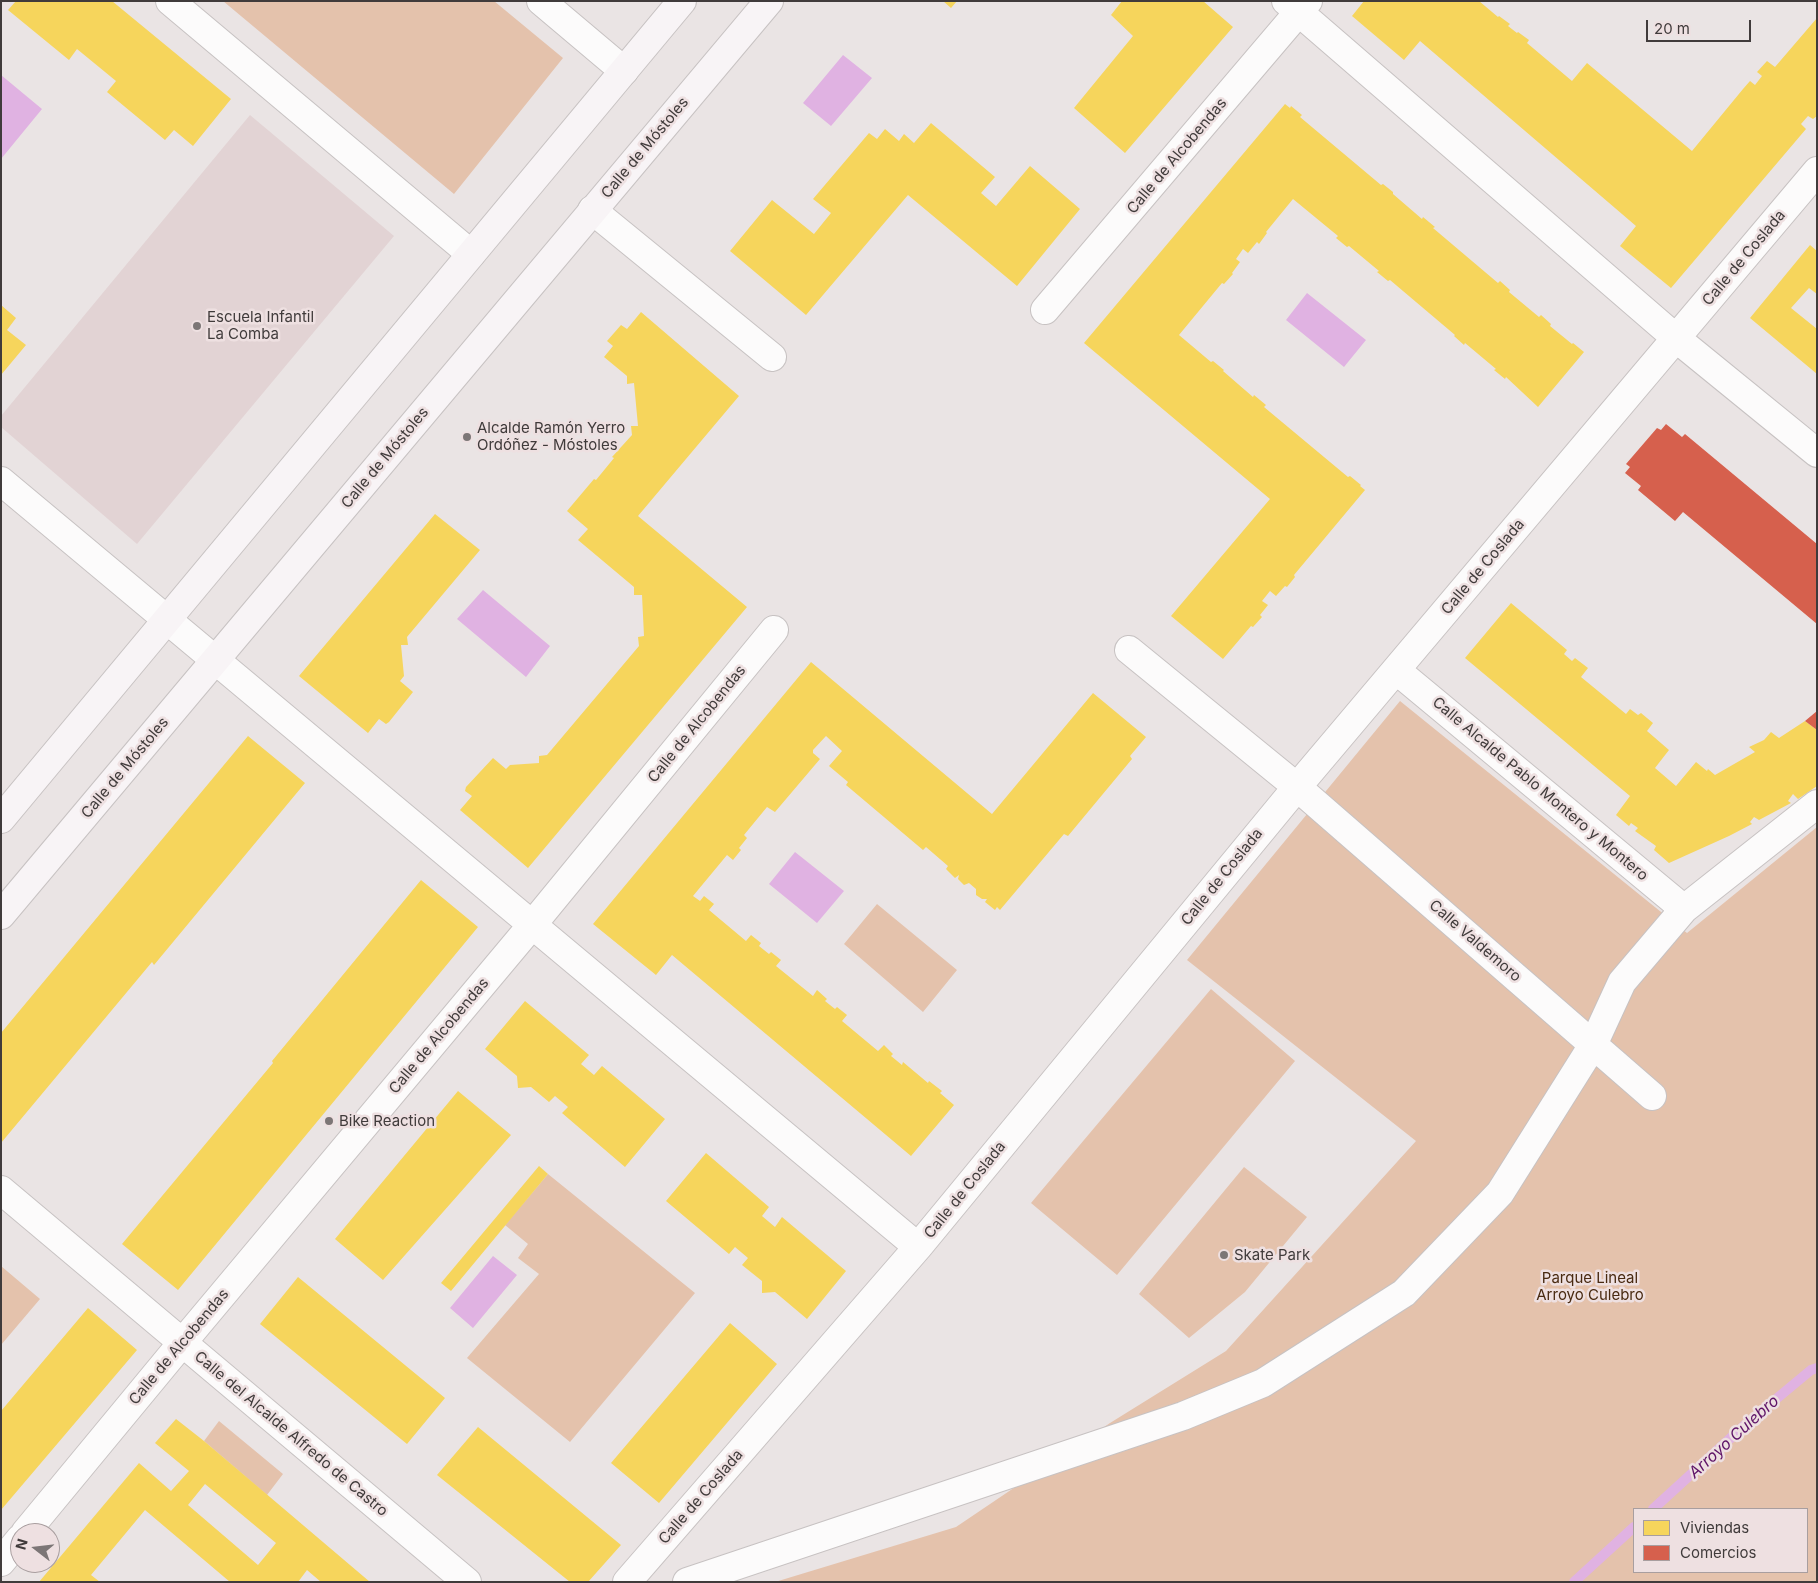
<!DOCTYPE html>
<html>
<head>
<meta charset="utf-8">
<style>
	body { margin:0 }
	#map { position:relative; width:1818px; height:1583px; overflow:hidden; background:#eae4e4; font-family:Inter,sans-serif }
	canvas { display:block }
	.frame { position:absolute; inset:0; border:2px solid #403b3b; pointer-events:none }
	.legend { position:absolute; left:1633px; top:1508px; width:175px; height:65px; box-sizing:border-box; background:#eee0e1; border:1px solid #a89e9f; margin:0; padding:6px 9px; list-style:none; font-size:15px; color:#403b3b }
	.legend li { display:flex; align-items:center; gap:10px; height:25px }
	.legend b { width:25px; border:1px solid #a89e9f }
	.north { position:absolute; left:10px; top:1523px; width:50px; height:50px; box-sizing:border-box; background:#eee0e1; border:1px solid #a89e9f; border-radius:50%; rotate:286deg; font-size:14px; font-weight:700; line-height:20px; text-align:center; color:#403b3b }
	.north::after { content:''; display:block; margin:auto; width:18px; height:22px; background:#7c7676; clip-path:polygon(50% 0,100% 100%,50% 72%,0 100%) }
	.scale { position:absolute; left:1646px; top:20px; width:105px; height:22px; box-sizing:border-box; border:2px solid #403b3b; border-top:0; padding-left:6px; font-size:15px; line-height:18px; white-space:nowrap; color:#403b3b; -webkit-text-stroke:4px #eee0e1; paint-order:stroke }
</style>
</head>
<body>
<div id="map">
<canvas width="1818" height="1583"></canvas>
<div class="frame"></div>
<ul class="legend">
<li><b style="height:14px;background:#f6d55c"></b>Viviendas</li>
<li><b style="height:14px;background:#d6604d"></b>Comercios</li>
</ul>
<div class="north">N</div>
<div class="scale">20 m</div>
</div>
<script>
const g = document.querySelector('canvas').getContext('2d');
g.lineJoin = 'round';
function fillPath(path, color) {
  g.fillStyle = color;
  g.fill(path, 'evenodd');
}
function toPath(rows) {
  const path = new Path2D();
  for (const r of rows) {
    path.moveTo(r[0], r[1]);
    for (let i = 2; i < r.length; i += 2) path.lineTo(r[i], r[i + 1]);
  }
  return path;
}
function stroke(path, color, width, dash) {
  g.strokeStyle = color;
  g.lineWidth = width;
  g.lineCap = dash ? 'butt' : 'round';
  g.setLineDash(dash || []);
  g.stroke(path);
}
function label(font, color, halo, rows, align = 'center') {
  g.font = font + ' Inter,sans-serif';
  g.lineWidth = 5;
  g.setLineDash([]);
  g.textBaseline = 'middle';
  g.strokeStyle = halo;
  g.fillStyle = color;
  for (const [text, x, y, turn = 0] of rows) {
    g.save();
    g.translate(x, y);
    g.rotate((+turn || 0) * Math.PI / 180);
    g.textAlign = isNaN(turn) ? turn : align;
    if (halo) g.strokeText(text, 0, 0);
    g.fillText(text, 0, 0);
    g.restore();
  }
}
fillPath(toPath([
	[250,115,394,236,137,544,1,427,1,416]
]), '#e2d3d4');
fillPath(toPath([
	[223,1,494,1,563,58,454,194],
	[1400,701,1687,933,1817,827,1817,1582,775,1582,956,1527,1110,1423,1226,1351,1416,1141,1187,960],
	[1634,1509,1807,1509,1807,1572,1634,1572],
	[877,904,957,970,923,1012,844,944],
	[1211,989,1295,1061,1117,1275,1031,1203],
	[1244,1167,1307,1217,1245,1292,1189,1338,1139,1294],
	[548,1174,695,1293,570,1442,467,1358,539,1274,518,1258,528,1244,505,1225],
	[1,1266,40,1299,1,1345],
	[219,1421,283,1474,267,1495,204,1441]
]), '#e4c2ac');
fillPath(toPath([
	[843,55,872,78,831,126,803,103],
	[1,75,42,109,1,159],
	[1307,293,1366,340,1344,367,1286,320],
	[483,590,550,646,526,677,457,619],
	[795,852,844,891,817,923,769,884],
	[493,1256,517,1275,473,1328,450,1308]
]), '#e0b2e2');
fillPath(toPath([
	[16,1,112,1,231,99,193,146,174,130,165,140,107,92,116,81,77,49,69,60,8,10],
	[943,1,957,1,951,8],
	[1122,1,1203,1,1233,27,1125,153,1074,108,1133,36,1111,15],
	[1364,1,1479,1,1498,17,1499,16,1510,24,1508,26,1517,33,1518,32,1529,40,1527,43,1572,81,1587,63,1692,151,1743,89,1750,81,1755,85,1762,76,1757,72,1767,61,1775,67,1817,18,1817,116,1813,119,1808,116,1801,124,1806,129,1671,288,1620,246,1636,226,1420,41,1404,60,1352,16],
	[1285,104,1290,108,1291,106,1302,115,1300,117,1381,185,1383,184,1393,192,1393,194,1422,219,1423,217,1435,227,1433,228,1498,283,1500,281,1510,290,1509,292,1539,317,1541,315,1551,324,1550,326,1572,344,1573,343,1584,352,1538,407,1506,377,1505,379,1494,370,1496,369,1465,343,1464,345,1454,336,1455,335,1390,280,1388,281,1377,272,1379,271,1349,246,1347,247,1336,238,1338,236,1293,199,1266,232,1267,233,1259,244,1257,242,1248,253,1243,249,1236,259,1240,262,1232,273,1233,274,1224,284,1222,283,1179,335,1211,362,1213,361,1224,370,1223,371,1253,397,1254,395,1266,405,1264,407,1348,477,1350,476,1361,485,1360,486,1365,490,1294,575,1295,577,1287,587,1285,586,1276,596,1270,591,1262,601,1268,605,1260,615,1262,617,1253,627,1251,626,1223,659,1171,616,1270,499,1084,343],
	[931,123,995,177,981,193,996,206,1030,166,1080,209,1017,286,908,195,806,315,730,251,772,200,814,234,831,213,813,199,869,133,877,139,885,129,899,141,904,134,914,143],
	[1810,245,1817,251,1817,294,1809,288,1791,308,1817,329,1817,374,1750,318],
	[1,305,16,318,7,330,26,345,1,375],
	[641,312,739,396,638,516,747,607,528,868,460,810,472,796,465,791,466,787,493,758,506,769,510,765,539,763,539,756,547,755,639,646,638,637,644,636,642,595,634,595,634,587,578,540,588,529,567,511,594,479,596,480,614,458,612,457,632,435,631,426,638,426,634,383,627,384,627,376,604,357,613,346,607,341,621,325,627,329],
	[435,514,480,550,407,637,408,645,401,645,404,676,400,681,413,692,389,722,386,724,379,719,368,733,299,676],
	[1511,603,1567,650,1564,654,1572,661,1575,658,1588,668,1581,677,1626,714,1630,709,1638,715,1641,713,1653,723,1647,731,1669,750,1655,768,1676,786,1696,762,1707,771,1708,769,1715,775,1755,752,1749,747,1764,740,1771,732,1779,738,1805,721,1817,730,1817,786,1798,799,1793,794,1788,801,1791,803,1759,820,1754,817,1750,822,1752,824,1729,836,1669,863,1654,850,1656,846,1635,831,1638,828,1631,823,1629,826,1616,815,1630,796,1465,658],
	[811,662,992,814,1093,693,1146,737,1130,756,1132,759,1068,836,1064,834,1000,910,997,907,995,910,985,902,987,899,982,899,976,895,976,889,969,883,964,885,958,879,959,875,955,878,946,869,948,866,926,847,923,850,846,785,848,782,829,766,842,751,826,736,813,750,813,753,820,759,775,812,767,807,744,835,747,838,739,848,741,850,733,860,727,855,693,896,700,901,704,896,714,904,709,910,746,941,751,935,761,943,759,946,769,954,771,952,781,960,776,966,813,996,817,990,827,999,825,1001,835,1009,837,1007,847,1015,842,1021,878,1051,884,1045,893,1054,891,1056,902,1065,903,1062,928,1083,929,1081,942,1091,940,1093,954,1105,911,1156,672,955,656,975,593,924],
	[248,736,305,783,154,965,152,962,1,1143,1,1033],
	[421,880,478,927,178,1290,122,1244,273,1063,272,1061],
	[525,1001,589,1055,581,1064,594,1075,602,1066,665,1119,625,1167,562,1113,568,1107,555,1096,549,1102,531,1087,518,1088,517,1076,485,1049],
	[458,1091,511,1135,383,1280,335,1239],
	[706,1153,769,1207,762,1216,775,1227,782,1217,846,1271,807,1319,775,1292,762,1293,762,1281,742,1265,748,1258,735,1247,729,1254,666,1201],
	[539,1166,548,1174,451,1291,441,1283],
	[298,1277,445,1398,407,1444,260,1324],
	[88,1308,137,1350,1,1510,1,1411],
	[730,1323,777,1364,659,1503,611,1463],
	[176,1419,204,1441,370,1582,321,1582,307,1570,298,1582,230,1582,145,1510,91,1575,100,1582,39,1582,139,1463,171,1491,189,1471,155,1443],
	[205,1484,276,1543,258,1565,188,1505],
	[478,1427,621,1545,588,1582,570,1582,437,1475]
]), '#f6d55c');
fillPath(toPath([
	[1666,424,1682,437,1685,434,1817,544,1817,624,1683,512,1675,521,1638,490,1641,486,1625,473,1630,467,1626,464,1657,428,1661,430],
	[1817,711,1817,730,1805,721]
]), '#d6604d');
stroke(toPath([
	[1653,1509,1746,1424,1811,1370,1817,1368],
	[1574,1582,1634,1527]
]), '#e0b2e2', 10);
const street = toPath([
	[170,1,471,254],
	[541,1,624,71],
	[1286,1,1677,339,1817,453],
	[592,210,772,357],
	[1045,310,1308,1],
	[1,481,918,1247],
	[1129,650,1297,787,1652,1096],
	[1396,670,1684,909],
	[1,1190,467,1582],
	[25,1533,182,1343,532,925,774,630],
	[1,1562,20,1539],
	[627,1582,918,1247,1297,787,1817,171],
	[687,1582,1183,1416,1263,1383,1404,1293,1500,1193,1593,1045,1622,982,1684,909,1817,804]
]);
const secondary = toPath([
	[1,819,682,1],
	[1,915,769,1]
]);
stroke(street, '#c7c2c2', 30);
stroke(secondary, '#c7c2c2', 30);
stroke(street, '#fcfbfb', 28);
stroke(secondary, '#f8f4f6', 28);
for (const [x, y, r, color] of [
	[197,326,5,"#7c7676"],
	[467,437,5,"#7c7676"],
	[329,1121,5,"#7c7676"],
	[1224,1255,5,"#7c7676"]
]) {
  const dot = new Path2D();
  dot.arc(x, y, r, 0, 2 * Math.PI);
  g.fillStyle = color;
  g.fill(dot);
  stroke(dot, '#eee0e1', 2);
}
label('15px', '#403b3b', '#eee0e1', [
	["Calle de Móstoles",645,148,-50],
	["Calle de Alcobendas",1177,156,-50],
	["Calle de Coslada",1744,258,-50],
	["Calle de Móstoles",385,458,-50],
	["Calle de Coslada",1483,567,-50],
	["Calle de Alcobendas",697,724,-51],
	["Calle de Móstoles",125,768,-50],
	["Calle Alcalde Pablo Montero y Montero",1540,789,40],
	["Calle de Coslada",1222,877,-51],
	["Calle Valdemoro",1475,941,41],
	["Calle de Alcobendas",439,1036,-50],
	["Calle de Coslada",965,1190,-51],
	["Calle de Alcobendas",179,1347,-50],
	["Calle del Alcalde Alfredo de Castro",291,1434,40],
	["Calle de Coslada",701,1497,-49]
]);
label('15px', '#403b3b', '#eee0e1', [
	["Escuela Infantil",207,317],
	["La Comba",207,334],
	["Alcalde Ramón Yerro",477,428],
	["Ordóñez - Móstoles",477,445],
	["Bike Reaction",339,1121],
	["Skate Park",1234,1255]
], 'left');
label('15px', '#492a11', '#eee0e1', [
	["Parque Lineal",1590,1278],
	["Arroyo Culebro",1590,1295]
]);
label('italic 16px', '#5f1468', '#eee0e1', [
	["Arroyo Culebro",1734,1437,-42]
]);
</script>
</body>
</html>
